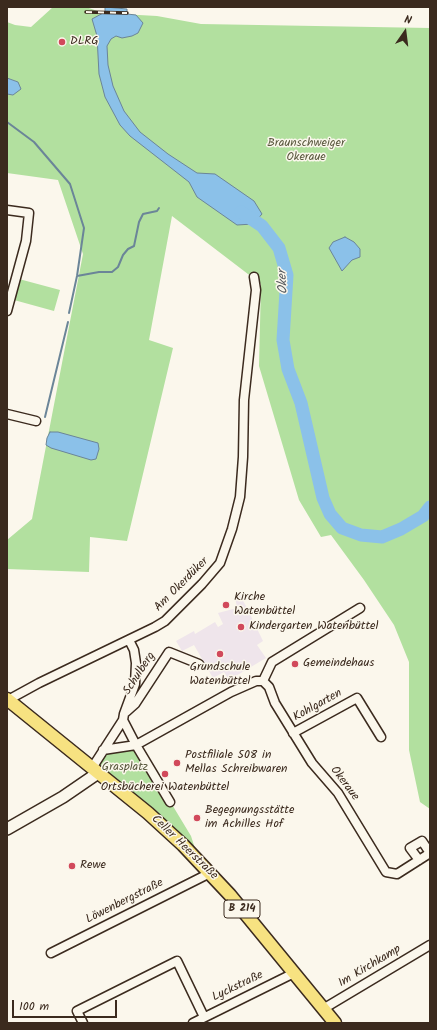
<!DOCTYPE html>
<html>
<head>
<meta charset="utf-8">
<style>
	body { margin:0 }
	#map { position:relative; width:437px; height:1030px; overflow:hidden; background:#fbf7ec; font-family:Kalam,sans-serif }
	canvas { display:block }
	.frame { position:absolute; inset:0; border:8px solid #3b2a1e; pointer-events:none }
	.north { position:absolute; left:385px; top:12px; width:40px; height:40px; -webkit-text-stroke:3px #fbf7ec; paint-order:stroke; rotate:14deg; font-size:11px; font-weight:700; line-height:16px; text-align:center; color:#3b2a1e }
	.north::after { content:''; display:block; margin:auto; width:14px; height:18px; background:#3b2a1e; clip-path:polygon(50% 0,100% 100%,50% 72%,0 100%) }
	.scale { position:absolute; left:12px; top:1000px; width:105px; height:18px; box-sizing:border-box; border:2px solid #3b2a1e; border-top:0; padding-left:5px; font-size:12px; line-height:14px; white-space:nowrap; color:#3b2a1e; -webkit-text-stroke:3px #fbf7ec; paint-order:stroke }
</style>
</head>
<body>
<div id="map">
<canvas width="437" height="1030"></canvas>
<div class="frame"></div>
<div class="north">N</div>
<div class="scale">100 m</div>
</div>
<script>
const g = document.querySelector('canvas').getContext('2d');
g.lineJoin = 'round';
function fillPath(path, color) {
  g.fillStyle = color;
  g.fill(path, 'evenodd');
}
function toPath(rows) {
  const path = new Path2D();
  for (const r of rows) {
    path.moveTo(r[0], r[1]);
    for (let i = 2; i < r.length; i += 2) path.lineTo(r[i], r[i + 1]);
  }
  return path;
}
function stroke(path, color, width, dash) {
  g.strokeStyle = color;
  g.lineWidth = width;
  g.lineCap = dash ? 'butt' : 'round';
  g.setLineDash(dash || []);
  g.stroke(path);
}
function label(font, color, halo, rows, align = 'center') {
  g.font = font + ' Kalam,sans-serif';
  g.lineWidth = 3;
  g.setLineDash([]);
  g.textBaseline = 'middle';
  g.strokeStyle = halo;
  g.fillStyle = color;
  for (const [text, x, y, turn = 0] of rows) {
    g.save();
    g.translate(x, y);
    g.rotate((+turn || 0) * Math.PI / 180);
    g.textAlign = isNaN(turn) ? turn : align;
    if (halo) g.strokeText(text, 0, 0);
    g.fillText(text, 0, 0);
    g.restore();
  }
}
fillPath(toPath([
	[240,595,247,608,263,641,257,645,266,658,229,680,224,672,213,678,194,645,182,651,176,641,194,631,195,634,215,622,218,627,223,624,218,613,237,608,235,597]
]), '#efe5eb');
fillPath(toPath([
	[53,7,86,7,103,13,157,16,201,24,430,28,430,809,420,802,409,750,409,662,394,625,364,580,331,535,321,537,299,500,259,366,261,284,172,216,149,340,173,348,127,541,90,537,89,572,7,569,7,540,32,519,83,254,58,180,7,173,7,94,13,95,18,82,7,78,7,22,15,25,31,27],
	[19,279,60,290,54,311,14,300],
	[136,745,191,836,199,861,92,768,103,750]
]), '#b2e09f');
const water = toPath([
	[105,7,127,9,127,14,136,15,143,23,138,33,132,36,122,38,116,36,111,39,107,46,108,65,113,86,124,111,140,132,168,154,197,173,215,174,254,201,262,214,253,224,237,225,197,197,189,182,130,136,120,125,105,97,99,74,97,36,92,19,105,12,105,7],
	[7,78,18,82,21,89,13,95,7,94,7,78],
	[345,237,354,242,360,249,360,257,352,260,342,271,329,248,333,242,345,237],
	[50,432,58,432,98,443,99,449,96,459,91,460,51,448,46,445,47,438,50,432]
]);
fillPath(water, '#8bc1e9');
stroke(water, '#6b8598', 1);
stroke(toPath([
	[7,122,34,142,70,184,84,228,77,276,69,313],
	[77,276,99,272,112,272,118,267,123,255,128,249,134,246,139,222,143,214,157,211,159,208],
	[45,417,68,322]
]), '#6b8598', 2);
stroke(toPath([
	[241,212,262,226,279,248,287,275,283,340,288,369,301,403,323,498,330,514,342,528,361,535,382,537,401,529,423,516,430,507]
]), '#8bc1e9', 13);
const minor = toPath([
	[7,210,29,213,26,241,7,311],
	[7,414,36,421],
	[263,681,269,687,275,703,312,763,338,793,386,872,397,874,430,853,422,841,410,848,419,860],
	[8,700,39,683,155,627,165,621,202,584,220,563,232,529,240,497,243,457,244,400,256,290,254,277],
	[126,712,135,704,169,652,199,664],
	[123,720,136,745,170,802],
	[293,733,357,698,381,737],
	[103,750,136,745,231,692,256,681,263,681,272,662,360,608],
	[92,768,123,720,124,714,135,684,136,663,134,650,129,640],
	[51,953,210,873],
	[323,1009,430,945],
	[83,1023,77,1011,177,961,204,1017],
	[193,1023,294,973]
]);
const secondary = toPath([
	[7,829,63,797,98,773]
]);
const primary = toPath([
	[7,699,148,813,183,845,230,895,335,1023]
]);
stroke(minor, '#3b2a1e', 11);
stroke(secondary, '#3b2a1e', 14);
stroke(primary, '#3b2a1e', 15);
stroke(minor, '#fbf7ec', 8);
stroke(secondary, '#fbf7ec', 11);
stroke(primary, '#f7e281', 12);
const rail = toPath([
	[86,12,127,13]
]);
stroke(rail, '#3b2a1e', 3.5);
stroke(rail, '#fbf7ec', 2, [6]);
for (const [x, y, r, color] of [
	[62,42,4,"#d1495b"],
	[226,605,4,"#d1495b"],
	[241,627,4,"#d1495b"],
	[220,654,4,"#d1495b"],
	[295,664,4,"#d1495b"],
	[177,763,4,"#d1495b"],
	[165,774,4,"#d1495b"],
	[197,818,4,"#d1495b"],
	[72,866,4,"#d1495b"]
]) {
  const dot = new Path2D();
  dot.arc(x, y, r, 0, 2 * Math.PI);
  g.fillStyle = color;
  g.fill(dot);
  stroke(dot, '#fbf7ec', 1.5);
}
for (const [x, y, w] of [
	[242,909,36]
]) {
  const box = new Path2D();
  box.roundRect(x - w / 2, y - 9, w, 18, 3);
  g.fillStyle = '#fbf7ec';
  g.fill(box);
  stroke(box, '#3b2a1e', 1);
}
label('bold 11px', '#3b2a1e', null, [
	["B 214",242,909]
]);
label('12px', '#3b2a1e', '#fbf7ec', [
	["DLRG",70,42],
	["Kirche",234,598],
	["Watenbüttel",234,612],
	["Kindergarten Watenbüttel",249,627],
	["Gemeindehaus",303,664],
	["Grundschule",220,668,"center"],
	["Watenbüttel",220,682,"center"],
	["Postfiliale 508 in",185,756],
	["Mellas Schreibwaren",185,770],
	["Ortsbücherei Watenbüttel",165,788,"center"],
	["Begegnungsstätte",205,811],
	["im Achilles Hof",205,825],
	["Rewe",80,866]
], 'left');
label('12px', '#59583e', '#fbf7ec', [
	["Braunschweiger",306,144],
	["Okeraue",306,158],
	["Grasplatz",125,768]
]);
label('12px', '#3b2a1e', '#fbf7ec', [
	["Am Okerdüker",182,585,-45],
	["Schulberg",140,674,-57],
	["Kohlgarten",318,706,-29],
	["Okeraue",344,784,53],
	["Celler Heerstraße",184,848,44],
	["Löwenbergstraße",125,902,-27],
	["Im Kirchkamp",370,967,-31],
	["Lyckstraße",238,987,-26]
]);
label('italic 13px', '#53575b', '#fbf7ec', [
	["Oker",284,282,-93]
]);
</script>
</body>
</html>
